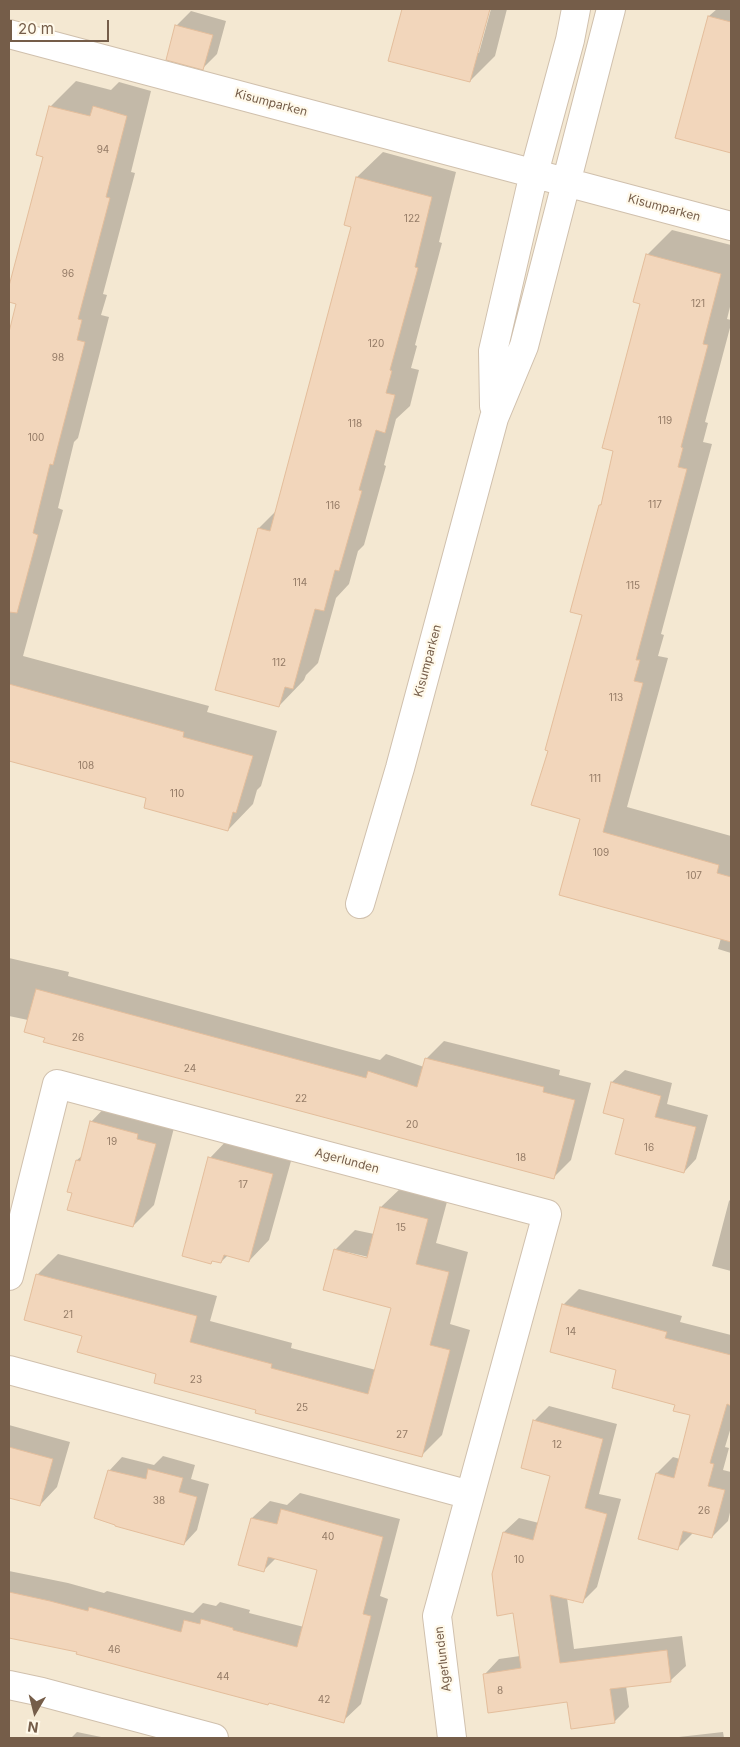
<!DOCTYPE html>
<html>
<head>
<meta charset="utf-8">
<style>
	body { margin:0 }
	#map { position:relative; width:740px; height:1747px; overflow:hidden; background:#fcf5e4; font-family:Inter,sans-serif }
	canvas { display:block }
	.frame { position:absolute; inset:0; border:10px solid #755d49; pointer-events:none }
	.north { position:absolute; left:10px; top:1687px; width:50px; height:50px; -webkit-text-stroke:4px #fff9ea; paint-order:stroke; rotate:188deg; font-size:14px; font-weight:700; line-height:20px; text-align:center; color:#755d49 }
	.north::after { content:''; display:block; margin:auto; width:18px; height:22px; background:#755d49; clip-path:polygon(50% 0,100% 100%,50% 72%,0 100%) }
	.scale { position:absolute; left:10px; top:20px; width:99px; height:22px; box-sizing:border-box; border:2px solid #755d49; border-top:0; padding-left:6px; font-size:15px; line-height:18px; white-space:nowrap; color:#755d49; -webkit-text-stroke:4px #fff9ea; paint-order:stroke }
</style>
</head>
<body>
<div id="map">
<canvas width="740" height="1747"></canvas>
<div class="frame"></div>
<div class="north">N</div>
<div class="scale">20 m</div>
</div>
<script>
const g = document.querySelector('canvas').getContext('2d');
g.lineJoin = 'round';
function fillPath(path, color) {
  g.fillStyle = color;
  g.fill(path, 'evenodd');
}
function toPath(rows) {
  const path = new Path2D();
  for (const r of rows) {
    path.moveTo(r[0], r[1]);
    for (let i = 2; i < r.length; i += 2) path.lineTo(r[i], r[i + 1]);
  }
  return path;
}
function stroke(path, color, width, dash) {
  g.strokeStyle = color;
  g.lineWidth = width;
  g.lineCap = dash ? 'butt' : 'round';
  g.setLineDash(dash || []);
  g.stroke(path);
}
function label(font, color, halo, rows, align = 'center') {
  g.font = font + ' Inter,sans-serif';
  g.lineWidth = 4.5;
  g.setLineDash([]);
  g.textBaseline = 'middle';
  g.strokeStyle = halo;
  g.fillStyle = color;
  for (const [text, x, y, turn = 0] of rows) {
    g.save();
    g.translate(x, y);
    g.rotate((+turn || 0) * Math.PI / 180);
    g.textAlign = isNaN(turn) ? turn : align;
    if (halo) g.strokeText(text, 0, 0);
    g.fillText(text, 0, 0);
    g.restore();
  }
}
fillPath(toPath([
	[9,9,731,9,731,1738,9,1738]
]), '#f4e8d2');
fillPath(toPath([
	[403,9,488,9,477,53,479,53,491,9,507,9,495,56,470,81,389,60],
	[717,9,731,9,731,152,676,137,709,16],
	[191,11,226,21,217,54,203,68,176,26],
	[76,81,111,90,119,82,151,91,131,172,135,173,103,294,107,295,101,315,109,317,78,438,74,442,58,508,63,510,23,656,209,706,207,712,277,731,261,786,257,790,253,804,228,830,148,797,9,760,9,337,18,303,9,301,9,290,44,156,51,106],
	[383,152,456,172,439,242,442,243,415,345,417,346,411,368,419,370,410,406,396,419,384,465,386,466,364,545,358,551,349,584,336,598,318,663,306,675,304,680,279,706,217,689,259,528,276,511,353,226,357,177],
	[672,230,731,245,731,303,727,319,731,320,731,324,705,422,708,423,703,442,712,444,661,634,664,635,658,656,668,658,627,807,731,836,731,953,718,949,721,938,582,818,550,750,584,614,600,505,604,501,641,303,647,255],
	[9,958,69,972,68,976,380,1060,386,1054,424,1067,426,1059,444,1041,560,1070,559,1075,591,1083,571,1160,554,1177,46,1037,28,1020,9,1016],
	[625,1070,672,1083,667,1104,708,1115,696,1159,684,1172,625,1118,612,1082],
	[111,1101,175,1124,154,1205,133,1226,73,1192,77,1160,83,1155,91,1122],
	[230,1137,293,1154,269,1240,249,1261,228,1255,221,1262,214,1260,211,1262,210,1158],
	[402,1187,448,1198,436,1243,468,1252,450,1324,470,1330,442,1435,422,1455,257,1410,158,1373,83,1335,37,1275,58,1254,217,1296,210,1321,292,1343,291,1348,376,1370,392,1307,335,1250,355,1230,374,1234,381,1207],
	[347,1252,373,1258,373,1261,347,1254],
	[731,1199,731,1271,712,1266,729,1201],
	[579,1289,682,1316,680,1322,731,1335,731,1427,725,1447,729,1448,723,1470,731,1472,731,1508,728,1521,712,1537,694,1532,678,1548,657,1473,673,1457,680,1459,692,1414,618,1369,563,1305],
	[549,1406,617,1424,599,1494,621,1499,597,1587,582,1602,567,1598,574,1649,682,1636,686,1666,671,1680,626,1686,629,1707,614,1722,568,1701,485,1674,499,1659,520,1656,504,1532,519,1518,539,1523,551,1475,534,1421],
	[9,1425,70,1442,57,1487,40,1505,9,1497],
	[163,1456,195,1465,191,1479,209,1484,197,1530,184,1544,109,1471,122,1457,154,1465],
	[300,1493,400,1519,380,1596,388,1599,361,1704,343,1721,270,1702,268,1704,78,1651,9,1637,9,1571,68,1583,104,1593,107,1591,193,1613,203,1603,216,1606,220,1602,250,1610,249,1613,304,1627,318,1569,276,1558,264,1570,240,1564,252,1518,270,1501,287,1505],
	[77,1732,106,1738,71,1738],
	[723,1732,724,1738,670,1738]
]), '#0003');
const building = toPath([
	[402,9,490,9,470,82,388,61,402,9],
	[708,16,731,22,731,153,675,138,708,16],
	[175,25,213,35,203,70,166,60,175,25],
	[49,106,90,116,93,106,127,116,106,197,110,198,78,319,82,320,77,340,85,342,53,465,50,464,33,533,38,535,17,613,9,612,9,332,16,304,9,302,9,286,43,157,36,155,49,106],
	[356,177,432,197,415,267,418,268,390,370,392,371,386,393,395,395,385,433,376,430,359,490,362,491,339,571,335,570,324,611,315,609,293,689,285,687,279,707,215,690,258,528,270,531,351,227,344,225,356,177],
	[646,254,721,274,703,344,708,345,681,447,683,448,678,467,687,469,636,660,640,660,634,681,643,683,603,832,719,865,717,873,731,877,731,942,559,895,580,819,531,805,548,751,545,750,582,615,570,612,599,505,601,505,613,451,602,448,640,304,633,302,646,254],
	[9,684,184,732,183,737,253,756,236,813,233,812,228,831,144,808,146,798,9,761,9,684],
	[36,989,366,1078,368,1071,417,1087,425,1058,544,1087,543,1092,575,1100,554,1179,43,1042,45,1038,24,1032,36,989],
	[611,1082,661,1096,655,1117,696,1127,684,1173,615,1154,624,1119,603,1113,611,1082],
	[90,1121,138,1134,137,1139,156,1144,133,1227,67,1210,72,1193,67,1192,76,1160,80,1161,90,1121],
	[208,1157,273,1174,249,1262,224,1255,221,1263,212,1261,211,1264,182,1256,208,1157],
	[380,1207,428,1219,416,1264,449,1272,430,1345,450,1350,422,1457,255,1413,256,1410,154,1383,156,1374,77,1352,82,1336,24,1320,36,1274,197,1316,190,1342,272,1364,271,1368,368,1394,391,1308,323,1290,334,1249,367,1258,380,1207],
	[562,1304,667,1332,665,1338,731,1355,731,1406,727,1404,710,1463,714,1464,708,1486,725,1490,712,1538,683,1531,678,1550,638,1539,656,1473,674,1478,690,1415,673,1411,675,1405,612,1388,616,1370,550,1352,562,1304],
	[533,1420,603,1439,585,1508,607,1514,583,1603,550,1595,560,1663,667,1650,671,1682,610,1689,615,1723,571,1729,567,1702,488,1713,483,1674,521,1668,513,1613,497,1616,492,1574,503,1532,533,1540,550,1476,521,1468,533,1420],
	[9,1447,53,1459,40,1506,9,1498,9,1447],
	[148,1469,183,1478,179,1492,197,1497,184,1545,115,1526,115,1525,94,1518,108,1470,146,1479,148,1469],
	[281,1509,383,1537,363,1614,371,1616,344,1723,269,1703,268,1705,76,1654,77,1652,9,1638,9,1592,50,1601,88,1611,89,1607,181,1632,184,1620,200,1624,201,1619,233,1628,233,1630,297,1647,317,1570,268,1557,264,1572,238,1565,251,1518,277,1524,281,1509]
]);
fillPath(building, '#f2d6bb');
stroke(building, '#e4be9c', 1);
const minor = toPath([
	[9,34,731,226],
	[494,406,493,351,534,173,570,40,576,9],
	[360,904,400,768,494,418,524,346,611,9],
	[9,1276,57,1084,547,1214,437,1616,452,1738],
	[9,1370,470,1495],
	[9,1685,42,1692,214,1738]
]);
stroke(minor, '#d0c0ad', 30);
stroke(minor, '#fff', 28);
label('10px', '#947b66', null, [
	["94",103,150],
	["122",412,219],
	["96",68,274],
	["121",698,304],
	["120",376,344],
	["98",58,358],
	["119",665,421],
	["118",355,424],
	["100",36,438],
	["117",655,505],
	["116",333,506],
	["114",300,583],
	["115",633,586],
	["112",279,663],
	["113",616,698],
	["108",86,766],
	["111",595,779],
	["110",177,794],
	["109",601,853],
	["107",694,876],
	["26",78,1038],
	["24",190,1069],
	["22",301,1099],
	["20",412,1125],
	["19",112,1142],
	["16",649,1148],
	["18",521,1158],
	["17",243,1185],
	["15",401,1228],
	["21",68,1315],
	["14",571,1332],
	["23",196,1380],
	["25",302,1408],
	["27",402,1435],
	["12",557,1445],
	["38",159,1501],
	["26",704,1511],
	["40",328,1537],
	["10",519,1560],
	["46",114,1650],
	["44",223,1677],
	["8",500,1691],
	["42",324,1700]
]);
label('12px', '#755d49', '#fff9ea', [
	["Kisumparken",271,103,15],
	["Kisumparken",664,208,15],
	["Kisumparken",428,661,-75],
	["Agerlunden",347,1161,15],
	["Agerlunden",443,1659,-97]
]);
</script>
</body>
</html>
